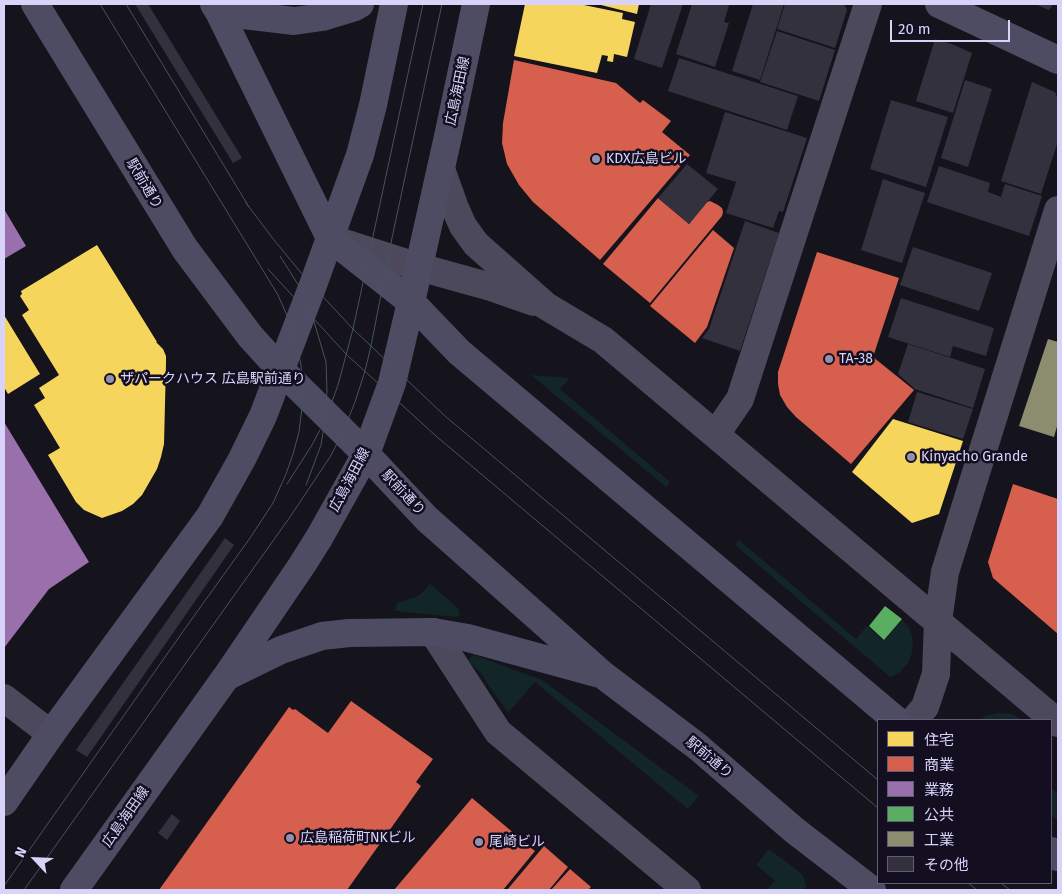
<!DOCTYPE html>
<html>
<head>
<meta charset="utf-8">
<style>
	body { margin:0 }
	#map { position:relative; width:1062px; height:894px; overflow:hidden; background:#15131c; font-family:"Fira Sans","Noto Sans JP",sans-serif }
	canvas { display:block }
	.frame { position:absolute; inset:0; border:5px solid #d9d3fa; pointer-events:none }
	.legend { position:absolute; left:877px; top:719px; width:175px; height:165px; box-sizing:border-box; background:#130f20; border:1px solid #625d77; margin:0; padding:6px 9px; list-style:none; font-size:15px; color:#d9d3fa }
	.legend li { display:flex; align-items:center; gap:10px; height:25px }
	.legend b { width:25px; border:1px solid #625d77 }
	.north { position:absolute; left:10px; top:834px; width:50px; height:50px; -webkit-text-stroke:4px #130f20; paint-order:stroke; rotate:295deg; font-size:14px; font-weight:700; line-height:20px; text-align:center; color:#d9d3fa }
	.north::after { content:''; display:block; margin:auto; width:18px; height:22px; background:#d9d3fa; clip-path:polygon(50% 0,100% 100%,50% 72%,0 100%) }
	.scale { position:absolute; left:890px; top:20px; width:120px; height:22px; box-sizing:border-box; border:2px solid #d9d3fa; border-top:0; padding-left:6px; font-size:15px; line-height:18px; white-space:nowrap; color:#d9d3fa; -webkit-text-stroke:4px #130f20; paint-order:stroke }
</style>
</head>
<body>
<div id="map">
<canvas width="1062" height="894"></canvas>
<div class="frame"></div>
<ul class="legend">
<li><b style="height:14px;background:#f6d55c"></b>住宅</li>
<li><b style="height:14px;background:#d6604d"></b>商業</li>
<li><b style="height:14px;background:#9970ab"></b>業務</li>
<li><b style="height:14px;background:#5aae61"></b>公共</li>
<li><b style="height:14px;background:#8c8c6e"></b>工業</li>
<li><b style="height:14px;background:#33313e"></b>その他</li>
</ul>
<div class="north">N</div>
<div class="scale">20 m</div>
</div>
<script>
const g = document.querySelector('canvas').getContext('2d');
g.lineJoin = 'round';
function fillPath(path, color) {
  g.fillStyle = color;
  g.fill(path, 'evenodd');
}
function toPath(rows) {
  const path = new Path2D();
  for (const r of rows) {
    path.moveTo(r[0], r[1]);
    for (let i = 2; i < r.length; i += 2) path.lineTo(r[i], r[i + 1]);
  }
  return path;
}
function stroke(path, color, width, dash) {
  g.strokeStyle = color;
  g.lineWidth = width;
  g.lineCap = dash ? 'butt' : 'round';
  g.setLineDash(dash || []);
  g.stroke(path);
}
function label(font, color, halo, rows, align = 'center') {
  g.font = font + ' "Fira Sans","Noto Sans JP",sans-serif';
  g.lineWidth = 5;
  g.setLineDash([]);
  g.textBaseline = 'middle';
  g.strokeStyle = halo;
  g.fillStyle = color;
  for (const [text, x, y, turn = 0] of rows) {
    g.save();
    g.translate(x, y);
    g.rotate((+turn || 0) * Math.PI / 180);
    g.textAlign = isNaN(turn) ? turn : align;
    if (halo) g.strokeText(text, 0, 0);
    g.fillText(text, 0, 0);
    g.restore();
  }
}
fillPath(toPath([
	[531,375,570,378,560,389,670,482,666,487],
	[739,540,856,639,867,626,884,641,902,620,910,629,913,641,912,653,908,663,900,672,890,677,735,545],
	[430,584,458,608,460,615,457,617,395,611,397,603,418,596,423,592],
	[474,655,542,680,699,796,688,809,535,682,508,713,479,671,470,663,469,659],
	[1000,713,1012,714,1023,720,979,720,988,715],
	[1051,788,1058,794,1058,821,1051,815],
	[769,849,802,874,806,884,806,890,767,890,775,881,756,865]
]), '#132627');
fillPath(toPath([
	[525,4,579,4,623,13,622,19,635,22,627,57,614,54,613,62,607,61,608,56,602,55,597,73,514,56],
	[597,4,639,4,637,14],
	[97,245,157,342,156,342,163,349,166,356,166,363,164,444,161,457,157,469,142,495,133,504,122,511,102,518,84,510,76,502,48,455,60,448,34,405,45,398,39,388,59,375,22,315,29,310,20,296,22,294,21,291],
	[4,315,40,374,8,394,4,387],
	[893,419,963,441,939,514,912,523,852,472]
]), '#f6d55c');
fillPath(toPath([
	[514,60,616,83,640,103,643,100,671,121,662,132,690,155,600,260,533,202,519,185,507,164,502,143,503,123],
	[658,198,689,224,707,202,710,201,718,205,722,208,723,212,722,216,650,303,603,264],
	[713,230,734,248,707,327,695,343,650,306],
	[817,252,899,278,873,357,914,390,851,464,796,417,787,407,780,395,778,384,778,372],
	[1013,484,1058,499,1058,634,993,578,988,562],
	[351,701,433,759,416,782,421,786,347,890,159,890,289,707,293,710,295,709,328,733],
	[472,798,535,851,503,890,394,890],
	[544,846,568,867,549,890,507,890],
	[570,869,591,887,588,890,551,890]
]), '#d6604d');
fillPath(toPath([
	[4,209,26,246,4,259],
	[4,422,89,562,49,589,4,648]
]), '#9970ab');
fillPath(toPath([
	[885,606,902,619,884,640,869,626]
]), '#5aae61');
fillPath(toPath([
	[1048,339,1058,342,1058,423,1054,437,1019,426]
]), '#8c8c6e');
fillPath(toPath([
	[135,4,148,4,242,158,233,163],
	[651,4,683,4,662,68,634,59],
	[692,4,725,4,729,5,724,22,729,23,715,67,676,54],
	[753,4,784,4,760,80,732,71],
	[785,4,844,4,847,10,835,48,777,29],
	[1035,4,1053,4,1049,10],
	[777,31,835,50,819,101,760,82],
	[935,39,954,45,972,53,953,113,916,101],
	[679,58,798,96,787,130,668,91],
	[965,80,992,89,968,167,941,158],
	[1032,82,1055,92,1058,99,1058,141,1041,194,1001,181],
	[891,100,948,117,926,187,870,169],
	[725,112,807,138,783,212,779,211,773,228,726,213,736,182,706,173],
	[687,164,718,189,689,224,658,198],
	[939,166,990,183,988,192,1001,197,1005,184,1042,196,1029,236,927,202],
	[883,179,925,193,902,263,861,250],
	[745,221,779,233,740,351,702,338,709,329],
	[913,247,992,273,979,311,900,285],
	[901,298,994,328,986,356,953,346,950,357,888,337],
	[908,344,985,369,973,408,915,389,898,374],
	[917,392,973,409,963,439,908,422],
	[225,538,234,545,87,757,76,750],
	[172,814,180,821,167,840,158,833]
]), '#33313e');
stroke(toPath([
	[441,169,455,208,463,226,476,244,546,306,603,340,1058,723],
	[332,239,419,267,491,287,534,302],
	[716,434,740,399,868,4],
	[433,632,498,732,687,890],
	[4,698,51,734],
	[914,720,925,707,936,674,938,621,945,572,1058,210]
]), '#4b495b', 28);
stroke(toPath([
	[35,4,185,249,250,336,280,369,366,454,427,519,603,675,698,747,794,830,872,890],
	[214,4,219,12,330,238,411,302,459,352,896,720],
	[939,4,1058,60],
	[219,12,294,21,322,17,355,7,360,4],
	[228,676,281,650,322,636,349,633,433,632,468,638,596,673],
	[4,802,51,734,210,516,242,459,263,416,313,285,360,155,373,105,394,4],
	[1051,851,1058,857],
	[74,890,226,677,302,565,319,538,366,454,392,383,411,302,449,132,476,4]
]), '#4e4c62', 28);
stroke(toPath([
	[126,4,249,207],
	[246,203,274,240,302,274,353,329,445,416,878,780],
	[280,256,299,286,313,318,326,362,327,391,325,420,321,445,306,485],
	[268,269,347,355,436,436,878,808],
	[329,410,338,385,353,329,423,4],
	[287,484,312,445,320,430],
	[968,883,977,890],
	[1001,883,1010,890],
	[4,886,184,630,250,538,273,503,286,474,293,454,299,432,303,399,301,365,293,329,278,295,100,4],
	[24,890,290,517,330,457,343,432,355,402,365,371,371,346,392,238,442,4]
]), '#455463', 1);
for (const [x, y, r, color] of [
	[596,159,5,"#9490ac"],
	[829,359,5,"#9490ac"],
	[110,379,5,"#9490ac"],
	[911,457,5,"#9490ac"],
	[290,838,5,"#9490ac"],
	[479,842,5,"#9490ac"]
]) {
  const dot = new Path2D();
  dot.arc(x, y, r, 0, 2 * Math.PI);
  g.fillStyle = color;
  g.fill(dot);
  stroke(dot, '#130f20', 2);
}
label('14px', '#d9d3fa', '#130f20', [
	["広島海田線",458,91,-78],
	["駅前通り",144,184,59],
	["広島海田線",350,480,-62],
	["駅前通り",403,493,47],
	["駅前通り",709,758,40],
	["広島海田線",126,817,-55]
]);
label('14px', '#d9d3fa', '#130f20', [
	["KDX広島ビル",606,159],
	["TA-38",839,359],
	["ザパークハウス 広島駅前通り",120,379],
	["Kinyacho Grande",921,457],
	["広島稲荷町NKビル",300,838],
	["尾崎ビル",489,842]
], 'left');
</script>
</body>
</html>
